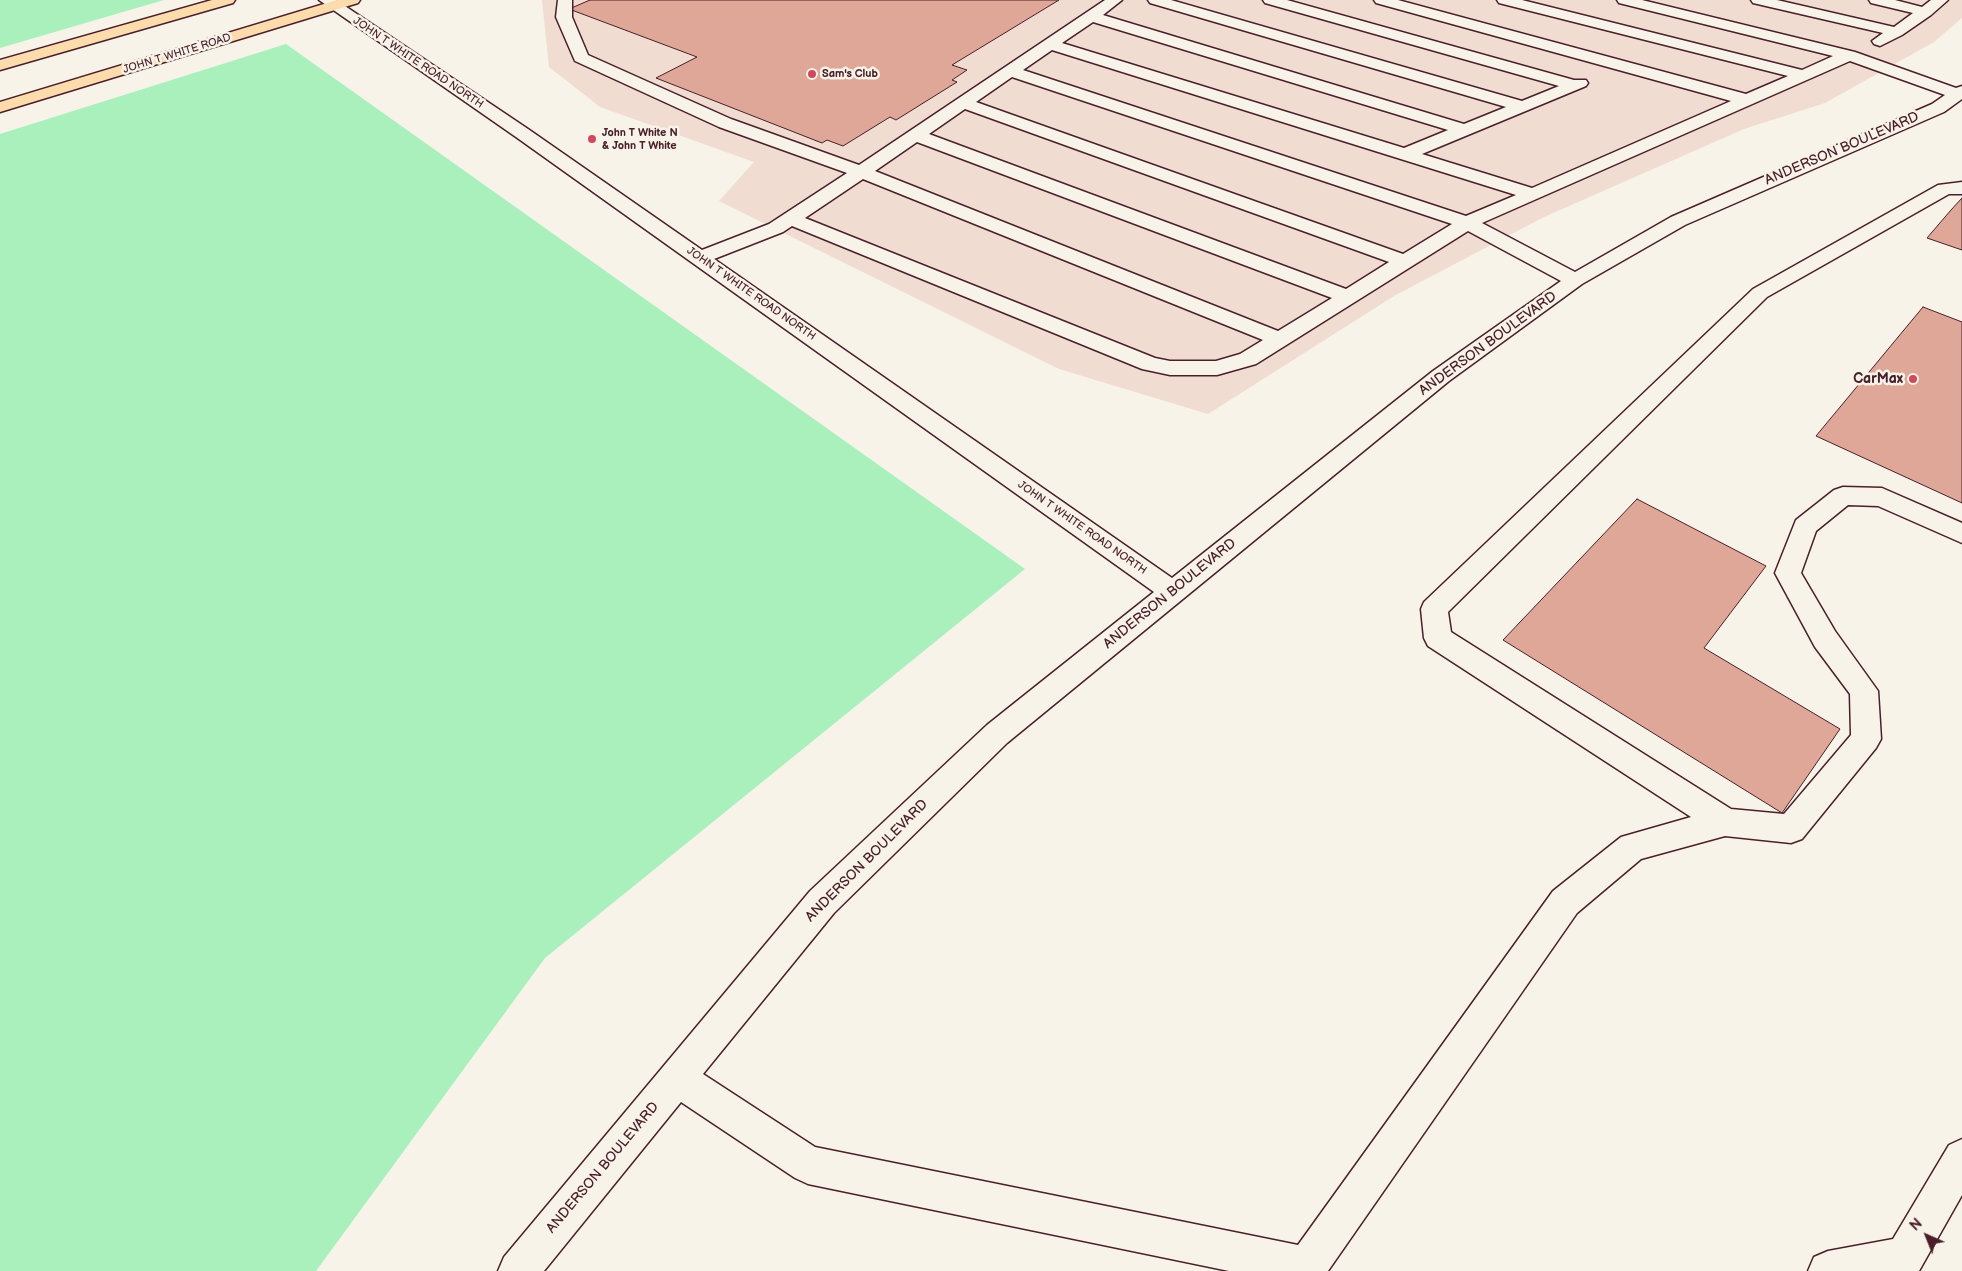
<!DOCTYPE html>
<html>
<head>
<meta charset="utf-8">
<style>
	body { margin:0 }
	#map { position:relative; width:1962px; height:1271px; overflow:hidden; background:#f7f3e8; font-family:"Balsamiq Sans",sans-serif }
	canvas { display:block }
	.north { position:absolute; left:1902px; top:1211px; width:50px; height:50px; -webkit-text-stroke:4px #f7f3e8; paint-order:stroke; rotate:316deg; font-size:14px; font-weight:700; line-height:20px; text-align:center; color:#4a1f2b }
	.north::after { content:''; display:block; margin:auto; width:18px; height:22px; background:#4a1f2b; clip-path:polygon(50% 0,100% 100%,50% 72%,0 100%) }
</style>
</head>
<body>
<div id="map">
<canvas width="1962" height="1271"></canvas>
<div class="north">N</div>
</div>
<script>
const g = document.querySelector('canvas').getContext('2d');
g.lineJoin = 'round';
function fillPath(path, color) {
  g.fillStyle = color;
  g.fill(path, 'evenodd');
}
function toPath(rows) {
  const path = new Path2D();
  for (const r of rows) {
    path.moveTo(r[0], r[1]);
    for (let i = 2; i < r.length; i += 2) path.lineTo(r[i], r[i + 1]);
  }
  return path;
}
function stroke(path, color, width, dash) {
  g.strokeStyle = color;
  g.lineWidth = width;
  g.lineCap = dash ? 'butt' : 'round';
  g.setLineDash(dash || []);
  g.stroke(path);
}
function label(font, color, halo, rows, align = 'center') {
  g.font = font + ' "Balsamiq Sans",sans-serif';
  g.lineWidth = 5;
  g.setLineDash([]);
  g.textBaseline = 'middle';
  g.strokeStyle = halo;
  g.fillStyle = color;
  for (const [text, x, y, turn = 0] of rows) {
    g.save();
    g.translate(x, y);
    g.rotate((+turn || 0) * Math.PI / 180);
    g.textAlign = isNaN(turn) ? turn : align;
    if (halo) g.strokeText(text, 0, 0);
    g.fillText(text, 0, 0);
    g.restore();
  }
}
fillPath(toPath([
	[542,0,1962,0,1962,18,1934,42,1825,103,1744,129,1544,217,1394,296,1208,414,1059,369,719,201,754,162,600,107,549,67]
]), '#f0dcd0');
fillPath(toPath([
	[0,0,164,0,0,48],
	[286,44,1025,569,545,958,316,1271,0,1271,0,134]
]), '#aaf0bc');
const building = toPath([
	[590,0,1059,0,952,65,967,70,952,80,957,82,896,120,890,117,843,146,827,140,822,143,656,78,697,57,569,9,590,0],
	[1962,198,1962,250,1927,238,1951,210,1962,198],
	[1923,307,1962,322,1962,503,1816,436,1923,307],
	[1637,499,1766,566,1704,648,1840,729,1782,813,1503,640,1637,499]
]);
fillPath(building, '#dfa797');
stroke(building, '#4a1f2b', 1);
const minor = toPath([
	[319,0,336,0,528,129,702,250,769,224,847,173,719,127,575,61,556,17,558,0,572,0,572,17,588,55,731,119,859,165,1105,0,1122,0,1103,15,1464,124,1506,107,1150,3,1148,0,1171,0,1522,101,1559,86,1265,3,1263,0,1287,0,1574,80,1586,80,1588,83,1586,86,1422,154,1532,188,1731,101,1376,3,1374,0,1398,0,1746,94,1788,76,1499,3,1497,0,1522,0,1802,70,1833,56,1619,3,1617,0,1642,0,1855,52,1956,88,1962,86,1962,99,1944,112,1685,225,1582,284,1449,381,1007,743,834,913,703,1074,815,1147,1298,1245,1553,891,1621,837,1691,817,1428,646,1424,638,1421,609,1424,602,1753,289,1938,185,1962,182,1962,194,1949,194,1767,297,1448,612,1451,632,1731,809,1784,814,1851,735,1850,694,1815,647,1775,573,1796,520,1834,490,1843,487,1882,488,1962,523,1962,543,1878,506,1848,505,1816,531,1801,573,1835,631,1878,691,1881,739,1876,748,1802,839,1791,843,1725,836,1641,859,1577,913,1328,1271,1229,1271,808,1184,795,1178,681,1102,544,1271,498,1271,504,1257,810,891,987,725,1154,592,516,137,319,0],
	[1093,22,1448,130,1404,148,1062,43,1093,22],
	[1052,50,1516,195,1466,216,1023,70,1052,50],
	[1850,61,1945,95,1932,104,1671,217,1575,272,1482,223,1850,61],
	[1012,77,1452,224,1403,254,976,102,1012,77],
	[965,109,1389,262,1346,289,929,134,965,109],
	[917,142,1332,298,1278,331,875,171,917,142],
	[863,179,1263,340,1240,354,1216,361,1170,361,1155,358,805,218,863,179],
	[792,226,1142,369,1170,375,1217,375,1256,364,1468,231,1561,281,1433,371,1172,578,714,259,783,232,792,226],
	[1751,0,1777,0,1894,27,1913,13,1871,3,1869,0,1895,0,1922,7,1931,0,1948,0,1931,15,1902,35,1880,46,1874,44,1872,41,1883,33,1753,3,1751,0],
	[1962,1139,1962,1195,1919,1271,1808,1271,1814,1257,1828,1251,1893,1239,1949,1145,1962,1139]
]);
const major = toPath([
	[212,0,235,0,233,3,0,70,0,60,212,0],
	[337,0,360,0,358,3,0,112,0,102,337,0]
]);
stroke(minor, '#4a1f2b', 3);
stroke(major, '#4a1f2b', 3);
fillPath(minor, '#f7f3e8');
fillPath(major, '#fcdcac');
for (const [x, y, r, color] of [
	[812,74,5,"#d1495b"],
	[592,139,5,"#d1495b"],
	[1913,379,5,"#d1495b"]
]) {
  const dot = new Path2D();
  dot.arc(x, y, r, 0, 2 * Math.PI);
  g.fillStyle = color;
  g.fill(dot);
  stroke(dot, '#f7f3e8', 2);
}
label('11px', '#4a1f2b', '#f7f3e8', [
	["JOHN T WHITE ROAD",177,54,-17],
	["JOHN T WHITE ROAD NORTH",418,63,34],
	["JOHN T WHITE ROAD NORTH",751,294,35],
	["JOHN T WHITE ROAD NORTH",1082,528,35]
]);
label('bold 11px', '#4a1f2b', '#f7f3e8', [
	["Sam's Club",822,74],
	["John T White N",602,133],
	["& John T White",602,146]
], 'left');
label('14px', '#4a1f2b', '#f7f3e8', [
	["ANDERSON BOULEVARD",1842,149,-23],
	["ANDERSON BOULEVARD",1488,344,-36],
	["ANDERSON BOULEVARD",1170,594,-39],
	["ANDERSON BOULEVARD",867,861,-45],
	["ANDERSON BOULEVARD",603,1168,-50]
]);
label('bold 14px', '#4a1f2b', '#f7f3e8', [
	["CarMax",1903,379]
], 'right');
</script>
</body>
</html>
